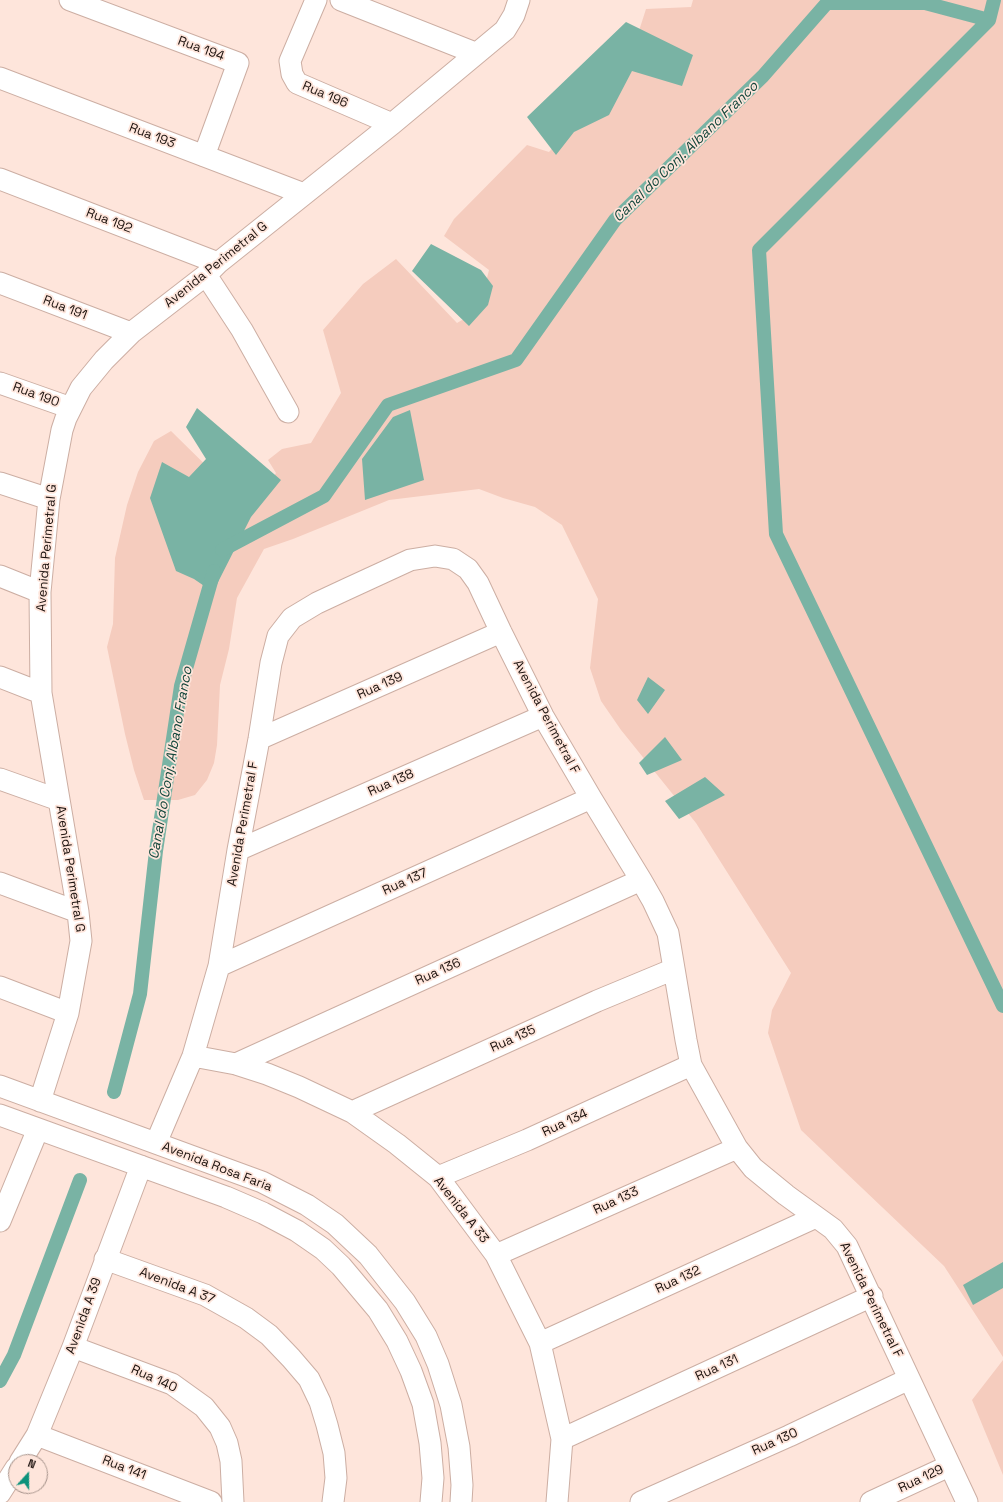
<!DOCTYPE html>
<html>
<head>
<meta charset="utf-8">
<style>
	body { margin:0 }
	#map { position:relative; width:1003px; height:1502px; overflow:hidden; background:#fee5db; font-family:"Space Grotesk",sans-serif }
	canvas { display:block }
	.north { position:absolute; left:8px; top:1454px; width:40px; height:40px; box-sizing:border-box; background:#fee5db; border:1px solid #a49189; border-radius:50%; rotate:21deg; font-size:11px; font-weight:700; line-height:16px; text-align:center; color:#1c120e }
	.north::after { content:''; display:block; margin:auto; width:14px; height:18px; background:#0c927b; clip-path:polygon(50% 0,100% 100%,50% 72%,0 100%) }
</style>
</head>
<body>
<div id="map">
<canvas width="1003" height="1502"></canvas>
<div class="north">N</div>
</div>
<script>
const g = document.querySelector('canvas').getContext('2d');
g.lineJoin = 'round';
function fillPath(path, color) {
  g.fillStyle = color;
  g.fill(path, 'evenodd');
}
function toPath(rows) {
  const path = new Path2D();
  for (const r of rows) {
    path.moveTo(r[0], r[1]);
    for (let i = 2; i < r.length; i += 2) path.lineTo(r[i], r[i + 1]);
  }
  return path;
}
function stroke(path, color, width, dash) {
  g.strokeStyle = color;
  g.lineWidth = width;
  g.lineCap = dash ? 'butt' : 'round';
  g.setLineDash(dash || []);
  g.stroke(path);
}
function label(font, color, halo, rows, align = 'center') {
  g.font = font + ' "Space Grotesk",sans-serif';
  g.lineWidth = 3.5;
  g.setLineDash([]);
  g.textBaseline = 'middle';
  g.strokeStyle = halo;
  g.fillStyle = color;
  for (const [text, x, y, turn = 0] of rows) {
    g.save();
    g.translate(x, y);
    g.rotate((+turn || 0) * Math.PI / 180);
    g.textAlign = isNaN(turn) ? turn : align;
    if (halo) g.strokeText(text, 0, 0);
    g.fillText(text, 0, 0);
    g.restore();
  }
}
fillPath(toPath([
	[693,0,1003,0,1003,1357,944,1266,801,1130,768,1033,772,1010,791,973,696,823,621,730,601,701,590,668,598,599,562,525,535,507,503,498,479,489,389,500,293,539,264,549,237,598,229,649,220,685,217,745,214,763,207,780,195,795,178,800,144,800,134,770,125,734,107,647,113,624,115,558,127,505,138,472,154,441,171,431,233,492,262,494,276,473,268,460,282,449,311,443,341,393,323,330,363,284,396,259,457,323,479,310,489,270,444,236,454,219,527,145,549,152,629,62,646,9,691,7],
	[1003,1360,1003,1475,972,1400]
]), '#f5ccbe');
fillPath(toPath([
	[626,22,693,55,682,86,632,71,609,115,574,132,556,155,527,117],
	[431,244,481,270,493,286,488,305,469,326,412,271],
	[197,408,281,480,251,517,213,592,194,579,176,571,150,498,162,462,189,477,206,459,186,427],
	[410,410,424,480,365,500,362,459,393,417],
	[648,677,665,690,648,714,637,700],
	[665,737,682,760,647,775,639,763],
	[705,777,725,795,679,819,665,801],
	[1003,1262,1003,1288,973,1305,963,1285]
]), '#79b3a4');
stroke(toPath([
	[994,0,989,20,759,250,776,534,1003,1006],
	[222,550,324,496,388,405,516,360,615,220,763,76,827,3,925,3,989,20],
	[114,1092,140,994,156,851,181,686,214,571],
	[0,1381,14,1355,80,1180]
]), '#79b3a4', 14);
const minor = toPath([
	[70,0,238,63,204,156],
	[316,0,290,61,292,74,297,83,392,124],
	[341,0,475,53],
	[0,78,304,194],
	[0,179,218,263],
	[206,275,242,330,288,412],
	[0,283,131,333],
	[0,383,71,408],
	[0,483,49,499],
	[0,576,40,592],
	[0,677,41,693],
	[259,739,501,632],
	[0,779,59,800],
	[238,850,543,716],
	[0,883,78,912],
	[219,966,591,798],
	[0,987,68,1013],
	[193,1056,236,1064,267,1074,299,1087,352,1112,397,1144,438,1177,496,1255,540,1343,562,1439,557,1502],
	[236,1064,641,880],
	[0,1086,262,1182,307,1205,335,1224,368,1255,405,1302,426,1336,438,1364,451,1405,459,1447,462,1485,461,1502],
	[40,1101,68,1013,81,941,78,912,41,693,40,592,49,499,62,430,66,418,81,388,104,360,131,333,206,275,218,263,392,124,505,30,514,15,519,0],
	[352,1112,597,1001,674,969],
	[0,1115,226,1197,263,1213,297,1231,323,1249,341,1266,378,1310,397,1341,411,1371,423,1404,430,1443,433,1478,431,1502],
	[156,1143,193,1056,219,966,238,850,259,739,271,663,278,636,292,618,317,603,347,589,410,560,435,556,453,559,468,569,478,583,501,632,543,716,591,798,641,880,653,901,668,933,686,1040,691,1065,737,1148,753,1168,786,1195,833,1229,847,1246,967,1502],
	[438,1177,527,1140,691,1065],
	[0,1221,38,1129],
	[496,1255,737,1148],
	[105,1259,205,1295,246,1318,269,1335,291,1358,309,1379,320,1402,327,1425,334,1453,336,1478,333,1502],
	[540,1343,816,1217],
	[73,1347,172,1384,204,1407,220,1427,227,1443,231,1461,233,1502],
	[37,1435,211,1502],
	[562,1439,872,1296],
	[20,1462,37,1435,73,1347,141,1166],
	[0,1493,16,1468],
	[641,1502,789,1436,909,1379],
	[871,1502,949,1466]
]);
stroke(minor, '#ccaea3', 23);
stroke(minor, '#fff', 21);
label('13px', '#1c120e', '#fee5db', [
	["Rua 194",201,49,20],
	["Rua 196",325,95,23],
	["Rua 193",152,136,21],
	["Rua 192",109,221,21],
	["Avenida Perimetral G",216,265,-39],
	["Rua 191",65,308,21],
	["Rua 190",36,395,20],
	["Avenida Perimetral G",47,548,-85],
	["Rua 139",380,686,-24],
	["Avenida Perimetral F",546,717,62],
	["Rua 138",391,783,-24],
	["Avenida Perimetral F",243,824,-80],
	["Avenida Perimetral G",70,869,81],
	["Rua 137",405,882,-24],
	["Rua 136",438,972,-24],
	["Rua 135",513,1039,-24],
	["Rua 134",565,1123,-25],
	["Avenida Rosa Faria",217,1167,21],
	["Rua 133",616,1201,-25],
	["Avenida A 33",461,1210,52],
	["Rua 132",678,1280,-25],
	["Avenida A 37",177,1286,21],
	["Avenida Perimetral F",871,1300,64],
	["Avenida A 39",84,1316,-70],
	["Rua 131",717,1368,-25],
	["Rua 140",154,1379,24],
	["Rua 130",775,1442,-24],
	["Rua 141",124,1468,21],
	["Rua 129",921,1479,-25]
]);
label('italic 14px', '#12463b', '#fee5db', [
	["Canal do Conj. Albano Franco",686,152,-44],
	["Canal do Conj. Albano Franco",171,763,-80]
]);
</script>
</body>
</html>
